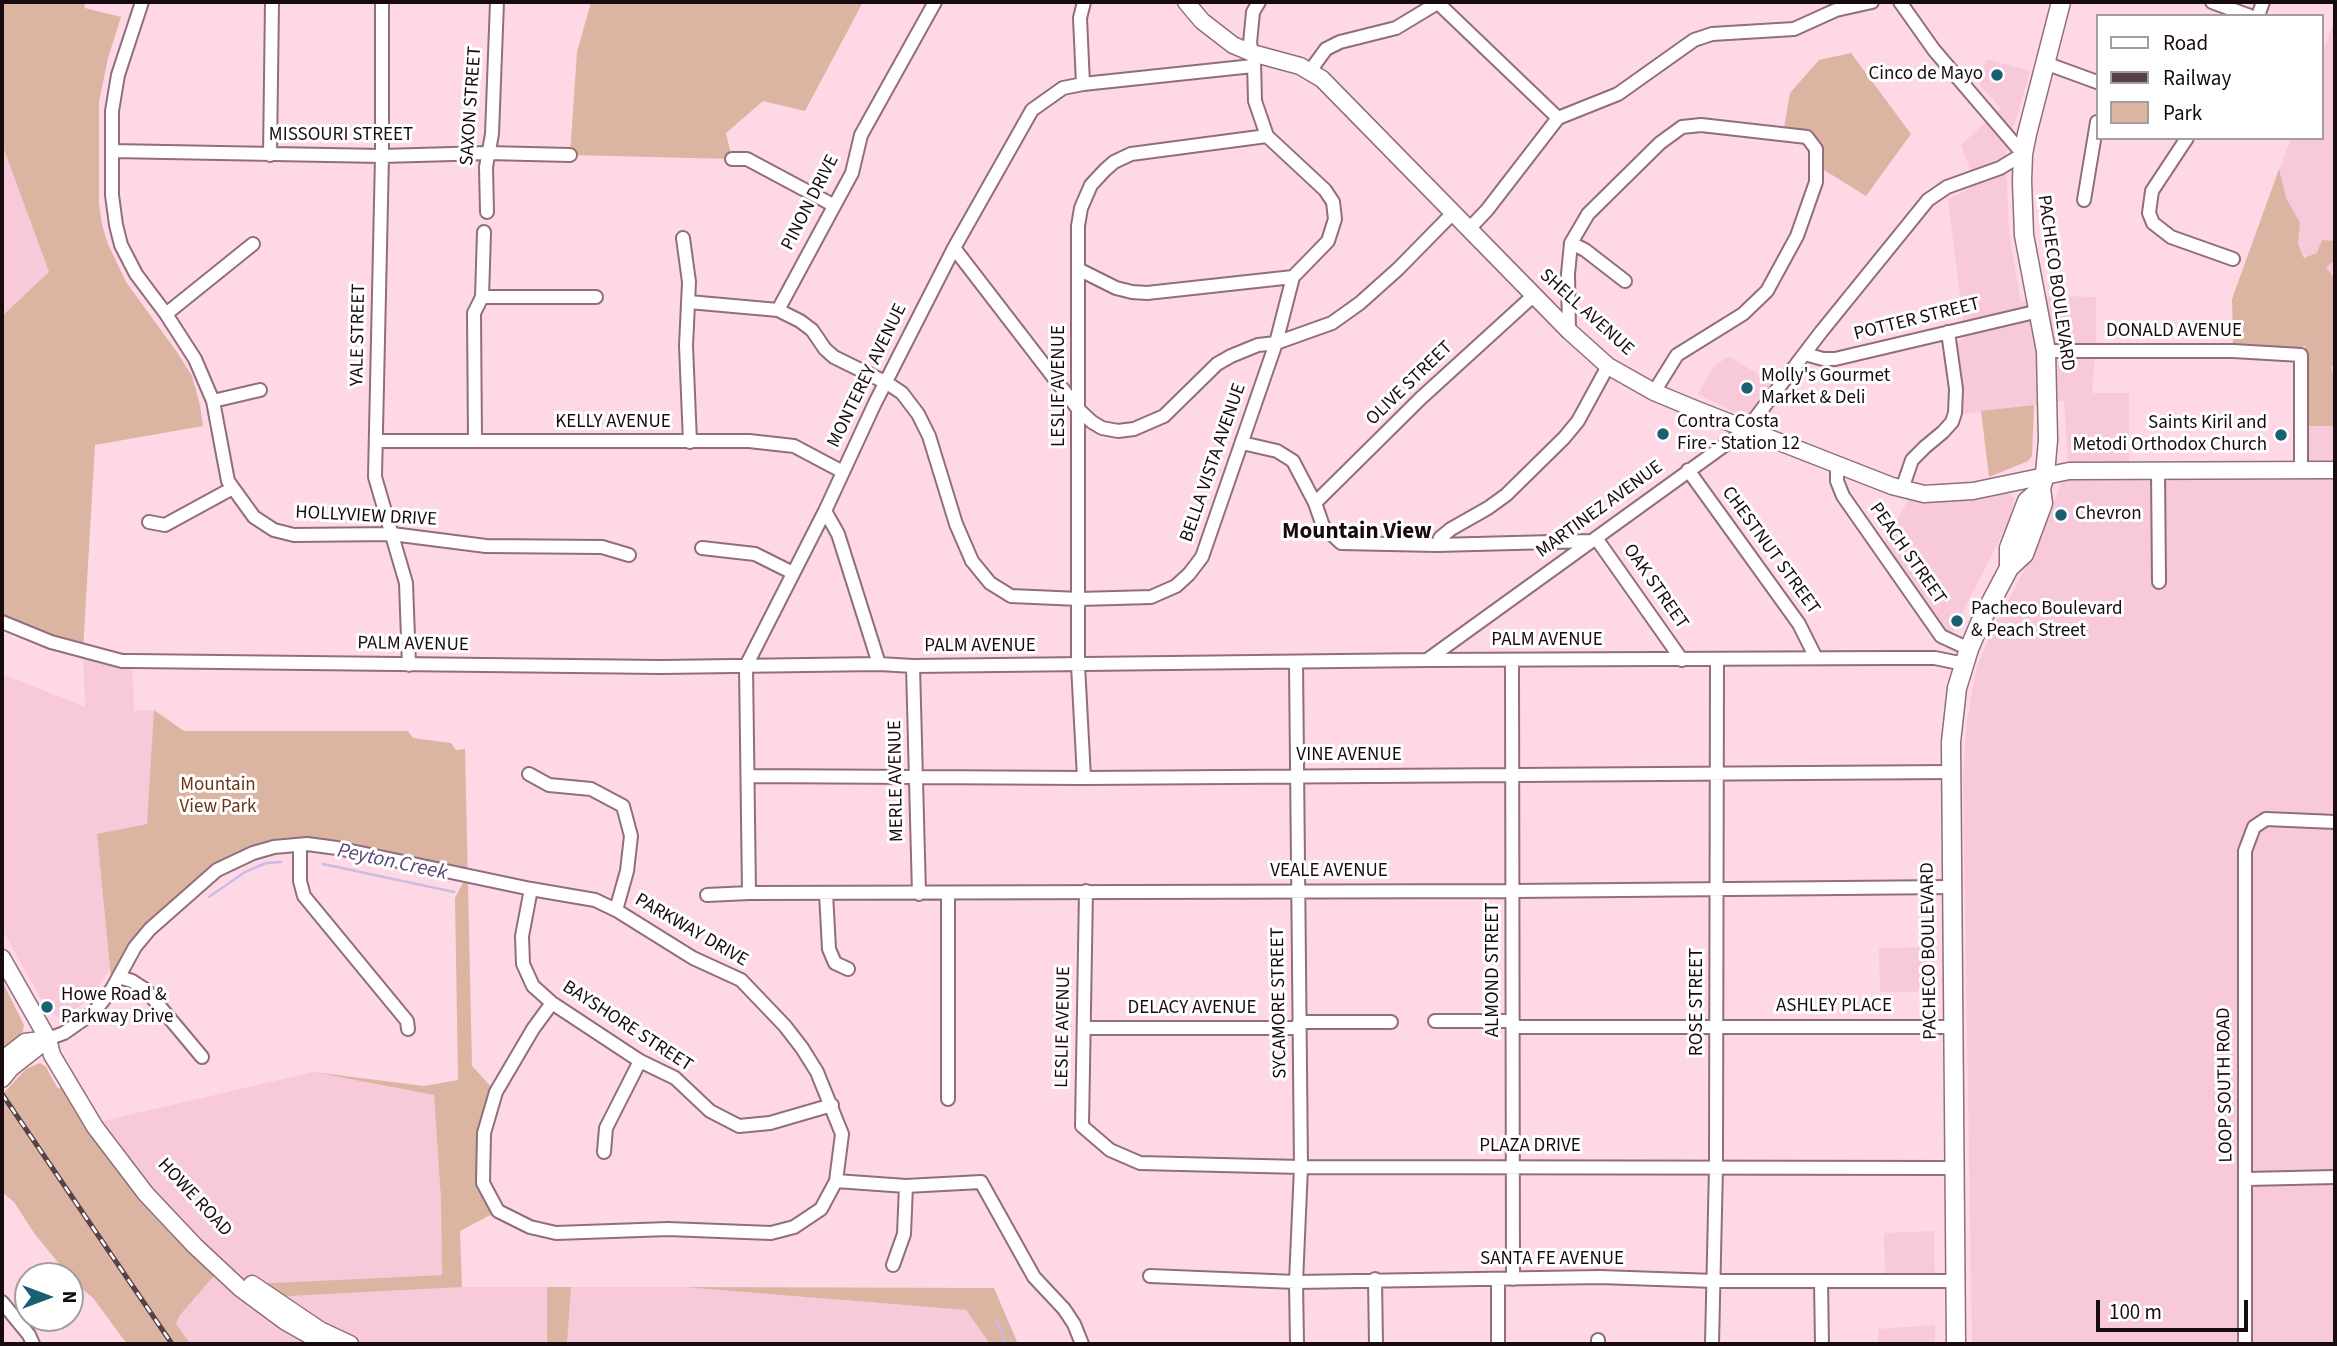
<!DOCTYPE html>
<html>
<head>
<meta charset="utf-8">
<style>
	body { margin:0 }
	#map { position:relative; width:2337px; height:1346px; overflow:hidden; background:#ffd8e5; font-family:"Source Sans 3",sans-serif }
	canvas { display:block }
	.frame { position:absolute; inset:0; border:4px solid #180b10; pointer-events:none }
	.legend { position:absolute; left:2096px; top:14px; width:228px; height:126px; box-sizing:border-box; background:#fff; border:2px solid #a39d9f; margin:0; padding:9px 12px; list-style:none; font-size:21px; color:#180b10 }
	.legend li { display:flex; align-items:center; gap:14px; height:35px }
	.legend b { width:35px; border:2px solid #a39d9f }
	.north { position:absolute; left:14px; top:1262px; width:70px; height:70px; box-sizing:border-box; background:#fff; border:2px solid #a39d9f; border-radius:50%; rotate:90deg; font-size:19px; font-weight:700; line-height:28px; text-align:center; color:#180b10 }
	.north::after { content:''; display:block; margin:auto; width:24px; height:32px; background:#1b6072; clip-path:polygon(50% 0,100% 100%,50% 72%,0 100%) }
	.scale { position:absolute; left:2096px; top:1300px; width:152px; height:32px; box-sizing:border-box; border:4px solid #180b10; border-top:0; padding-left:9px; font-size:21px; line-height:24px; white-space:nowrap; color:#180b10; -webkit-text-stroke:5px #fff; paint-order:stroke }
</style>
</head>
<body>
<div id="map">
<canvas width="2337" height="1346"></canvas>
<div class="frame"></div>
<ul class="legend">
<li><b style="height:9px;background:#fff"></b>Road</li>
<li><b style="height:9px;background:#564249"></b>Railway</li>
<li><b style="height:19px;background:#dbb5a1"></b>Park</li>
</ul>
<div class="north">N</div>
<div class="scale">100 m</div>
</div>
<script>
const g = document.querySelector('canvas').getContext('2d');
g.lineJoin = 'round';
function fillPath(path, color) {
  g.fillStyle = color;
  g.fill(path, 'evenodd');
}
function toPath(rows) {
  const path = new Path2D();
  for (const r of rows) {
    path.moveTo(r[0], r[1]);
    for (let i = 2; i < r.length; i += 2) path.lineTo(r[i], r[i + 1]);
  }
  return path;
}
function stroke(path, color, width, dash) {
  g.strokeStyle = color;
  g.lineWidth = width;
  g.lineCap = dash ? 'butt' : 'round';
  g.setLineDash(dash || []);
  g.stroke(path);
}
function label(font, color, halo, rows, align = 'center') {
  g.font = font + ' "Source Sans 3",sans-serif';
  g.lineWidth = 6;
  g.setLineDash([]);
  g.textBaseline = 'middle';
  g.strokeStyle = halo;
  g.fillStyle = color;
  for (const [text, x, y, turn = 0] of rows) {
    g.save();
    g.translate(x, y);
    g.rotate((+turn || 0) * Math.PI / 180);
    g.textAlign = isNaN(turn) ? turn : align;
    if (halo) g.strokeText(text, 0, 0);
    g.fillText(text, 0, 0);
    g.restore();
  }
}
fillPath(toPath([
	[2335,18,2335,1344,1972,1344,1963,777,1967,721,1977,666,1993,629,2037,547,2051,513,2068,459,2064,401,1963,414,1957,343,1965,337,1948,199,1969,189,1970,169,1961,145,2001,108,1980,85,1986,59,2030,71,2006,154,2009,233,2021,302,2054,296,2096,297,2096,344,2092,393,2129,393,2129,479,2308,476,2306,349,2302,322,2305,258,2274,184,2291,138,2321,138,2321,56],
	[2,144,49,272,2,316],
	[1729,356,1772,383,1748,414,1741,415,1698,394,1713,367],
	[2005,491,2015,498,2008,523,1949,639,1880,549,1909,499,1936,500],
	[83,651,132,661,134,711,154,710,151,782,147,824,97,834,110,968,92,997,63,1018,49,1013,2,929,2,674,85,707],
	[1930,947,1931,992,1880,992,1879,948],
	[313,1072,434,1095,441,1200,442,1275,251,1284,203,1241,153,1188,103,1121],
	[1934,1231,1935,1281,1885,1281,1884,1233],
	[219,1270,325,1344,191,1344,176,1324,179,1316],
	[462,1287,547,1287,547,1344,400,1344,392,1342,391,1344,350,1344,271,1297],
	[571,1287,683,1287,966,1310,990,1344,567,1344],
	[1935,1325,1935,1344,1878,1344,1878,1329]
]), '#f7c9d9');
fillPath(toPath([
	[2,2,84,2,85,8,121,17,108,58,99,102,99,203,102,225,108,244,126,282,177,352,192,376,200,405,203,426,95,445,83,651,2,622,2,316,49,272,2,144],
	[591,2,863,2,805,111,763,101,726,133,732,159,570,155,577,52],
	[1851,53,1911,134,1866,196,1816,165,1807,137,1783,134,1790,93,1819,60],
	[2279,169,2286,198,2300,223,2298,243,2304,258,2317,253,2322,240,2335,241,2335,260,2326,267,2335,280,2335,362,2331,368,2335,377,2335,426,2307,426,2305,346,2295,349,2233,345,2232,299],
	[2034,405,2032,456,2028,461,1989,477,1981,411],
	[154,710,184,731,408,731,413,738,451,743,456,750,465,749,472,1066,496,1092,483,1183,498,1211,460,1231,462,1287,271,1297,251,1284,442,1275,441,1200,434,1095,313,1072,424,1086,458,1080,455,898,467,875,293,845,217,870,150,929,112,989,97,834,147,824],
	[2,981,24,1025,22,1035,2,1051],
	[40,1063,46,1067,58,1089,62,1087,104,1153,146,1208,214,1276,179,1316,176,1324,191,1344,127,1344,93,1298,74,1282,34,1233,14,1202,2,1192,2,1095,26,1069],
	[547,1287,571,1287,567,1344,547,1344],
	[683,1287,994,1288,1018,1344,990,1344,966,1310]
]), '#dbb5a1');
stroke(toPath([
	[323,864,454,892],
	[209,897,245,872,266,863,281,862],
	[997,1321,1006,1344]
]), '#cabce4', 2.5);
const minor = toPath([
	[142,2,118,75,112,111,112,195,116,225,121,245,136,274,166,314,195,359,213,401,228,481,254,517,274,530,294,535,392,534,486,546,602,547,629,555],
	[382,2,382,156,375,477,406,583,409,665],
	[2212,2,2250,16],
	[1438,3,1558,118],
	[2258,16,2263,2],
	[2045,63,2097,82],
	[1310,71,1326,49,1340,42,1396,28,1439,2],
	[1083,84,1080,18,1084,2],
	[2187,138,2152,191,2149,213,2153,223,2171,237,2233,259],
	[112,151,382,156,488,153,570,155],
	[270,155,272,2],
	[732,159,747,159,833,205],
	[2084,200,2097,122],
	[487,212,486,167,492,134,497,2],
	[1469,229,1487,210,1558,118,1618,94,1694,40,1712,34,1794,29,1836,10,1872,2],
	[683,238,689,282,686,346,690,442],
	[1571,243,1585,250,1625,281],
	[954,248,1078,409,1092,422,1102,428,1118,431,1134,429,1164,416,1217,364,1231,356,1258,345,1276,343,1332,323,1360,303,1398,269,1453,213],
	[1080,270,1116,288,1132,292,1147,293,1293,277],
	[482,297,596,297],
	[689,302,778,310,800,321,812,330,825,349,834,357,887,383,902,393,918,414,929,436,956,524,972,561,990,583,1011,596,1079,599,1151,597,1176,586,1189,574,1202,557,1276,343,1293,277,1328,241,1335,219,1333,202,1325,190,1267,136,1255,101,1254,61,1250,43,1253,12,1259,2],
	[778,310,852,173,861,135,935,2],
	[166,314,253,244],
	[1569,331,1568,274,1571,243,1588,214,1660,143,1682,127,1701,125,1807,137,1816,149,1816,182,1797,236,1767,291,1743,314,1677,355,1654,392],
	[2046,351,2233,351,2301,355,2301,470],
	[1805,354,1823,359,1835,359,2039,311],
	[213,401,260,390],
	[475,440,474,313,482,297,484,232],
	[376,441,749,441,794,446,843,472],
	[1242,443,1277,451,1293,461,1315,503,1323,526,1341,543,1437,545,1591,541],
	[1837,465,1837,481,1843,496,1941,636,1969,649],
	[1688,470,1799,624,1816,658],
	[2158,470,2159,582],
	[1902,489,1912,460,1925,447,1943,432,1952,422,1955,413,1956,389,1948,332],
	[1315,503,1421,398,1533,296],
	[825,511,838,534,879,664],
	[149,522,165,525,231,489],
	[1596,538,1682,660],
	[1437,545,1440,538,1451,529,1488,508,1506,495,1564,438,1578,421,1608,366],
	[702,548,755,554,793,573],
	[2,622,51,642,122,661,132,661,661,667,879,664,913,666,1427,660,1890,658,1935,658,1964,664],
	[1427,660,1747,429,1821,332,1928,200,1947,187,2000,168,2023,154,1934,50,1900,2],
	[1512,660,1513,1279],
	[1296,662,1301,1167,1296,1282,1297,1344],
	[913,666,919,894],
	[529,774,549,785,591,789,623,806,631,836,627,871,616,910],
	[749,776,1084,778,1950,772],
	[1084,778,1078,665,1078,226,1081,208,1091,185,1105,170,1114,162,1131,154,1267,136],
	[300,845,300,881,304,896,407,1021,408,1029],
	[531,889,522,936,523,964,533,986,552,1003,640,1061,675,1078,710,1111,739,1126,770,1123,832,1105],
	[1086,891,1082,1126,1110,1150,1140,1163,1301,1167,1953,1168],
	[749,893,746,666,825,511,875,403,954,248,1032,110,1063,88,1083,84,1253,66],
	[826,893,829,949,835,963,848,969],
	[948,893,948,1099],
	[707,895,749,893,1513,891,1951,887],
	[119,977,132,981,146,990,202,1057],
	[1435,1021,1513,1021],
	[1299,1022,1391,1022],
	[1513,1027,1952,1027],
	[1084,1028,1299,1028],
	[48,1039,64,1033,94,1012,112,989,135,947,150,929,217,870,253,853,274,847,307,844,337,848,531,889,595,900,616,910,693,958,741,980,785,1026,802,1048,817,1072,842,1134,836,1181,821,1209,794,1227,771,1233,668,1229,556,1233,530,1227,498,1211,483,1183,484,1133,496,1092,533,1029,552,1003],
	[604,1152,606,1128,640,1061],
	[2246,1179,2335,1177],
	[836,1181,906,1186,981,1182,1034,1277,1064,1309,1074,1324,1082,1344],
	[893,1265,904,1234,906,1186],
	[1150,1276,1296,1282,1600,1277,1715,1281,1954,1281],
	[1375,1279,1376,1344],
	[1498,1279,1498,1344],
	[1821,1281,1822,1344],
	[2,1302,29,1335,33,1344],
	[1598,1340,1598,1344],
	[1712,1344,1716,1167,1717,659],
	[2245,1344,2245,851,2254,827,2266,819,2335,822]
]);
const tertiary = toPath([
	[1186,2,1202,21,1233,45,1252,53,1300,66,1322,79,1569,331,1608,366,1654,392,1695,409,1892,486,1924,494,1973,491,2069,471,2335,470],
	[2,958,48,1039,52,1055,95,1127,146,1194,195,1246,240,1288,286,1322,325,1344],
	[2,1060,25,1042,48,1039],
	[2,1079,11,1068,48,1039],
	[252,1284,320,1330,350,1344]
]);
const secondary = toPath([
	[2009,568,2009,548,2027,501,2041,489],
	[1956,1344,1951,742,1957,688,1969,649,1980,623,2009,568,2024,554,2043,503,2041,489,2045,474,2048,440,2046,351,2024,235,2022,181,2023,154,2027,134,2061,2]
]);
stroke(minor, '#916e7b', 16);
stroke(tertiary, '#916e7b', 19);
stroke(secondary, '#916e7b', 21);
stroke(minor, '#fff', 12);
stroke(tertiary, '#fff', 16);
stroke(secondary, '#fff', 18);
const rail = toPath([
	[2,1094,172,1344]
]);
stroke(rail, '#564249', 5);
stroke(rail, '#fff', 2.5, [8]);
for (const [x, y, r, color] of [
	[1997,75,7,"#1b6072"],
	[1747,388,7,"#1b6072"],
	[1663,434,7,"#1b6072"],
	[2281,435,7,"#1b6072"],
	[2061,515,7,"#1b6072"],
	[1957,621,7,"#1b6072"],
	[47,1007,7,"#1b6072"]
]) {
  const dot = new Path2D();
  dot.arc(x, y, r, 0, 2 * Math.PI);
  g.fillStyle = color;
  g.fill(dot);
  stroke(dot, '#fff', 2.5);
}
label('19px', '#180b10', '#fff', [
	["Cinco de Mayo",1983,75,"right"],
	["Molly's Gourmet",1761,377],
	["Market & Deli",1761,399],
	["Contra Costa",1677,423],
	["Fire - Station 12",1677,445],
	["Saints Kiril and",2267,424,"right"],
	["Metodi Orthodox Church",2267,446,"right"],
	["Chevron",2075,515],
	["Pacheco Boulevard",1971,610],
	["& Peach Street",1971,632],
	["Howe Road &",61,996],
	["Parkway Drive",61,1018]
], 'left');
label('19px', '#180b10', '#fff', [
	["SAXON STREET",472,106,-86],
	["MISSOURI STREET",341,136],
	["PINON DRIVE",811,203,-63],
	["PACHECO BOULEVARD",2055,283,82],
	["SHELL AVENUE",1586,313,42],
	["POTTER STREET",1917,320,-14],
	["DONALD AVENUE",2174,332],
	["YALE STREET",359,335,-89],
	["MONTEREY AVENUE",868,376,-64],
	["OLIVE STREET",1410,384,-44],
	["LESLIE AVENUE",1060,386,-90],
	["KELLY AVENUE",613,423],
	["BELLA VISTA AVENUE",1214,463,-71],
	["MARTINEZ AVENUE",1600,510,-36],
	["HOLLYVIEW DRIVE",366,517,3],
	["CHESTNUT STREET",1770,551,54],
	["PEACH STREET",1907,554,55],
	["OAK STREET",1655,587,55],
	["PALM AVENUE",1547,641],
	["PALM AVENUE",413,645,1],
	["PALM AVENUE",980,647],
	["VINE AVENUE",1349,756],
	["MERLE AVENUE",897,781,-91],
	["VEALE AVENUE",1329,872],
	["PARKWAY DRIVE",691,931,30],
	["PACHECO BOULEVARD",1930,951,-91],
	["ALMOND STREET",1494,970,-90],
	["ROSE STREET",1698,1002,-90],
	["SYCAMORE STREET",1280,1003,-91],
	["ASHLEY PLACE",1834,1007],
	["DELACY AVENUE",1192,1009],
	["BAYSHORE STREET",627,1027,33],
	["LESLIE AVENUE",1064,1027,-89],
	["LOOP SOUTH ROAD",2226,1085,-91],
	["PLAZA DRIVE",1530,1147],
	["HOWE ROAD",194,1198,47],
	["SANTA FE AVENUE",1552,1260]
]);
label('19px', '#6a3615', '#fff', [
	["Mountain",218,786],
	["View Park",218,808]
]);
label('italic 21px', '#5b467a', '#fff', [
	["Peyton Creek",392,863,12]
]);
label('bold 23px', '#180b10', '#fff', [
	["Mountain View",1357,533]
]);
</script>
</body>
</html>
